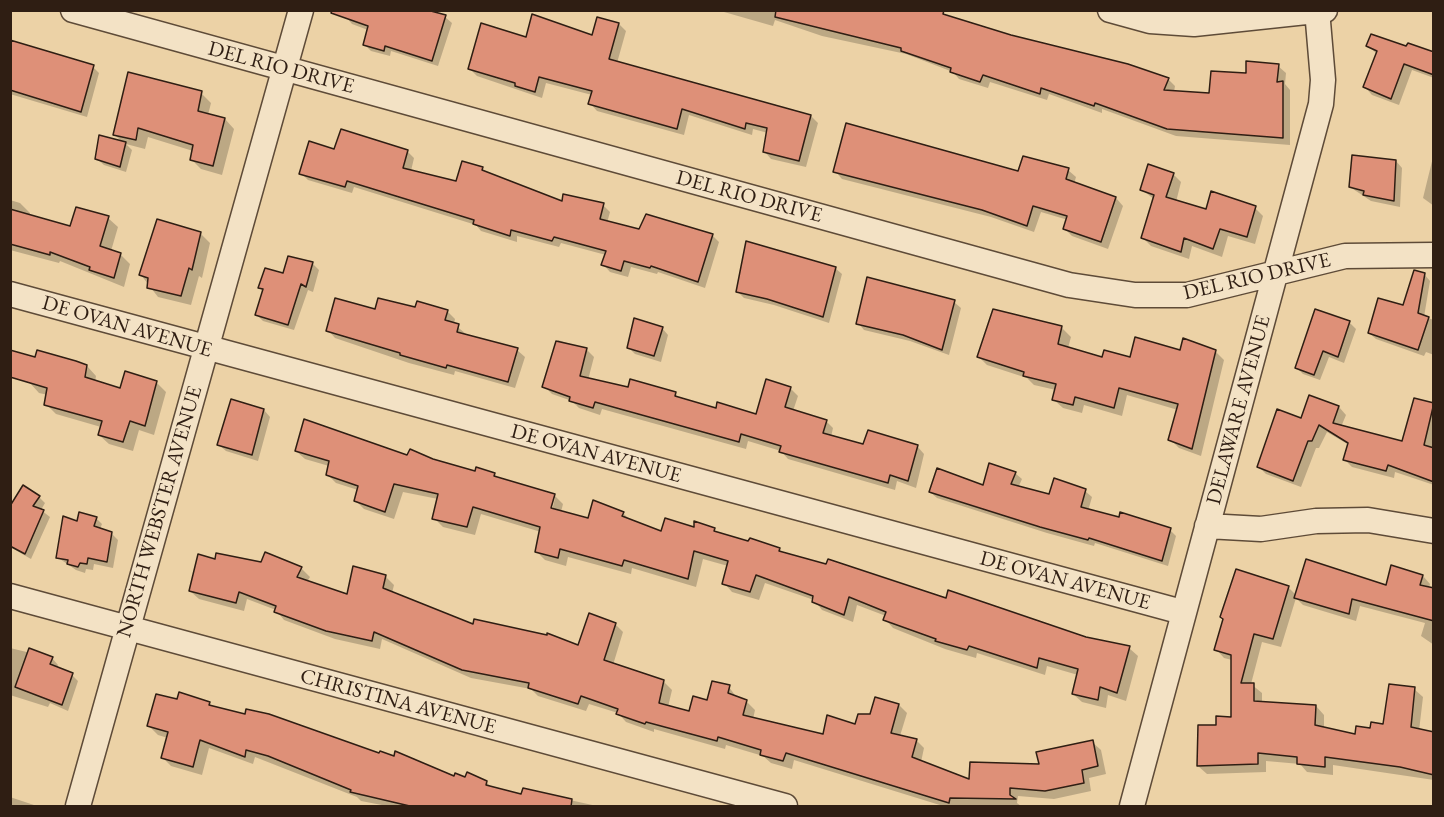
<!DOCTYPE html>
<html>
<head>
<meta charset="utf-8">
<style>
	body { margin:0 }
	#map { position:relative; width:1444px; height:817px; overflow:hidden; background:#ecd2a6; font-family:"EB Garamond",serif }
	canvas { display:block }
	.frame { position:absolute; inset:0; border:12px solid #2f1e13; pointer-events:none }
</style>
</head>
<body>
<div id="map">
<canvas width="1444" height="817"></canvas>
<div class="frame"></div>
</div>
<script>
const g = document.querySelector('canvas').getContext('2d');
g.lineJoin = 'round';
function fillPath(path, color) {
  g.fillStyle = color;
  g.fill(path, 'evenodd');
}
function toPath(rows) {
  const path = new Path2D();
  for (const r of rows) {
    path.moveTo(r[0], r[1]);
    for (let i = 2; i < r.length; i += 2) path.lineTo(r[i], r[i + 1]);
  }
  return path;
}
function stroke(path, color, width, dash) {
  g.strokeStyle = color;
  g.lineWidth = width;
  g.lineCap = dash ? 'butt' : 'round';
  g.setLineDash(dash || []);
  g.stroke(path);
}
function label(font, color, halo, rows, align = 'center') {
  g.font = font + ' "EB Garamond",serif';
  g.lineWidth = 4.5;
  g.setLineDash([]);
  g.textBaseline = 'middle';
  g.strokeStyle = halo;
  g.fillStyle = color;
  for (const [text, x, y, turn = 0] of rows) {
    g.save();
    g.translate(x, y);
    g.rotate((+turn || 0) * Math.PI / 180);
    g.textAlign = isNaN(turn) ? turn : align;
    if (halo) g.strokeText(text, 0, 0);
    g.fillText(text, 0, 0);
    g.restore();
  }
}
fillPath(toPath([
	[717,10,931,10,1010,37,1168,79,1175,86,1174,92,1210,94,1247,75,1278,66,1286,73,1285,84,1290,90,1290,145,1176,136,1102,109,1102,113,1049,94,1047,100,990,82,988,88,959,79,953,72,906,54,822,36,775,20,773,26],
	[346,17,445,17,452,23,438,66,391,51,390,56,371,51,365,45,368,30,352,24],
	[619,24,626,31,617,63,811,116,818,123,806,167,771,159,764,151,768,133,753,129,752,135,689,115,684,135,597,111,590,103,592,95,546,83,542,98,477,76,470,69,528,39,593,37],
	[10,41,93,67,99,73,87,117,10,94],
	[1368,46,1434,52,1434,78,1412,70,1399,105,1372,95,1365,87,1377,54],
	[201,93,211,103,208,115,225,119,234,129,222,175,201,169,191,159,193,151,148,137,145,149,126,144,132,150,126,172,104,165,97,159,123,143,114,134],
	[335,151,407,151,414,158,411,171,457,183,482,168,488,174,563,203,603,205,610,212,607,223,640,231,712,235,719,242,705,288,658,272,657,274,631,267,628,277,610,272,603,264,606,255,561,243,559,247,517,236,517,242,481,231,476,225,354,187,352,193,308,180,301,173],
	[1434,153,1434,206,1423,198],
	[1396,161,1402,168,1400,207,1371,201,1350,187],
	[1068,170,1076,177,1074,184,1116,198,1123,206,1108,249,1072,236,1065,229,1068,220,1041,212,1034,232,991,217,842,179,835,171,1019,172],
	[1173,174,1181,182,1176,202,1207,211,1255,208,1263,216,1255,244,1228,236,1222,257,1192,246,1189,259,1151,246,1143,238,1154,199,1142,190],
	[10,200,20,203,30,213,30,216,71,228,108,218,118,227,111,251,120,254,130,264,124,287,60,261,59,263,10,250],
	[200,233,210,243,202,278,199,276,191,305,158,297,141,275],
	[289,258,313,264,319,270,313,292,308,290,294,330,263,321,257,315,263,292,260,288,284,274],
	[835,268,842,274,829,323,774,305,744,298,738,292],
	[1424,274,1430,281,1424,317,1434,320,1434,355,1426,352,1424,356,1376,339,1369,333,1404,307],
	[954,302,961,308,949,355,910,341,864,330,858,323],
	[416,309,447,311,455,319,454,324,466,334,465,336,517,350,525,357,515,388,455,371,454,375,409,363,335,338,328,330,376,311],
	[1349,322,1356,329,1344,363,1329,357,1320,380,1303,374,1296,367],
	[662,328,668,335,661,362,635,354,629,348],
	[1062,328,1071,337,1068,348,1103,359,1215,351,1224,360,1201,456,1179,448,1170,439,1178,410,1127,395,1122,416,1084,405,1082,413,1063,408,1054,400,1056,390,1034,385,1027,378,987,365,978,356],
	[558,340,586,349,594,357,588,380,629,389,675,394,682,400,717,410,757,416,790,388,798,396,793,411,826,421,833,428,831,437,864,446,917,446,924,454,916,488,897,481,895,490,788,459,781,451,748,441,746,449,602,409,600,415,579,408,572,401,552,394,544,386],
	[38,352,87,366,96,376,95,382,121,390,156,382,166,392,154,435,139,430,133,451,109,444,99,435,101,427,56,414,46,404,48,395,39,393,30,383],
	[232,400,264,410,270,417,258,461,226,451,219,445],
	[1434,405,1434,485,1395,472,1394,478,1352,467,1345,460,1349,445,1327,432,1319,448,1316,448,1301,487,1266,474,1259,467,1302,420,1339,407,1346,415,1341,427,1403,443],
	[296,451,408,457,476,473,494,474,499,479,554,495,563,504,561,512,589,520,594,502,623,513,632,522,662,533,695,529,714,530,719,534,779,549,784,554,1086,638,1129,648,1138,656,1126,701,1108,695,1106,708,1082,702,1073,694,1078,675,1047,666,1045,675,977,653,976,658,945,649,893,628,885,619,886,616,857,605,853,622,822,610,814,600,765,583,759,600,732,592,724,583,728,566,703,559,696,587,632,568,631,574,568,557,566,566,545,560,536,551,541,532,481,514,475,535,443,527,434,518,438,499,403,492,394,519,364,509,355,500,358,490,336,483,327,474,329,466,305,459],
	[552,498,555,498,551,515,548,515],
	[1015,473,1022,479,1018,488,1050,495,1085,491,1092,497,1088,511,1170,530,1176,536,1168,566,1095,543,1094,546,1047,533,937,498,930,492,984,487],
	[39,497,45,503,41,510,50,517,31,559,10,547,10,504],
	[96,518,102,524,100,529,111,533,118,540,113,568,94,564,93,570,86,569,85,573,76,570,57,557,78,523],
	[216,560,301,568,310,577,307,582,348,596,385,576,394,585,392,593,474,626,579,647,615,624,623,632,613,665,664,682,672,690,668,707,690,712,729,687,737,698,746,701,755,710,753,719,824,736,856,726,871,715,899,705,907,713,900,736,916,740,924,748,921,762,971,781,1041,766,1092,742,1101,750,1106,774,1089,778,1091,791,1054,799,1018,796,1017,803,1021,806,943,806,794,760,792,769,771,763,763,756,726,745,725,749,654,729,654,732,626,722,618,713,589,704,586,711,538,696,531,689,471,678,382,639,380,649,335,639,284,620,276,610,247,599,244,611,199,599,190,591],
	[1392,567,1423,576,1430,584,1429,588,1434,590,1434,645,1421,636,1425,623,1360,606,1356,621,1303,605,1296,598,1281,647,1262,642,1251,684,1262,693,1262,703,1316,706,1324,715,1324,728,1356,736,1385,726,1414,689,1423,697,1419,731,1434,734,1434,780,1333,765,1333,775,1307,772,1300,764,1266,761,1266,772,1207,774,1198,766,1217,726,1232,718,1232,660,1224,658,1216,649,1288,587,1297,596,1387,587],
	[10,648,52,658,58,665,57,668,72,675,78,681,68,711,50,703,48,707,10,695],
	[178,701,209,703,214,708,454,778,486,782,492,788,523,796,524,790,597,806,387,806,361,801,357,797,255,757,253,764,209,748,202,775,171,766,163,758,168,738,158,735,149,726],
	[10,797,37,806,10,806]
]), '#0003');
const building = toPath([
	[332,10,427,10,446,15,432,61,385,46,384,51,363,45,368,26,331,13,332,10],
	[776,10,944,10,943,14,1011,35,1128,64,1169,78,1164,90,1209,93,1211,71,1246,73,1246,61,1279,64,1277,82,1283,81,1283,138,1167,129,1095,103,1094,106,1041,88,1040,94,983,75,980,82,950,72,951,68,901,51,901,48,775,17,776,10],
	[532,14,592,35,597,17,619,23,609,59,811,115,799,161,763,152,767,128,746,123,745,129,682,109,677,129,588,104,592,91,539,77,535,92,515,86,515,83,468,69,481,23,526,37,532,14],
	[1371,34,1406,46,1408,43,1434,52,1434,75,1404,64,1391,99,1363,87,1377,51,1366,46,1371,34],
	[10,40,94,65,81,112,10,90,10,40],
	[128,72,202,91,198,111,225,118,213,166,190,160,193,145,138,128,136,140,113,135,128,72],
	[846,123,1018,171,1023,156,1069,168,1066,179,1116,197,1101,242,1063,229,1067,216,1033,206,1027,226,982,210,833,172,846,123],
	[341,129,408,150,403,168,456,181,462,161,483,167,482,170,562,201,563,194,604,203,600,219,639,229,646,214,713,234,698,282,651,266,650,268,624,261,621,271,601,265,606,251,554,237,552,241,511,230,510,236,473,224,474,220,347,181,345,187,299,174,309,141,334,149,341,129],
	[99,135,126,142,120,167,95,159,99,135],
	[1352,155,1396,160,1394,201,1363,195,1364,191,1349,187,1352,155],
	[1148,164,1174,173,1166,197,1206,209,1211,191,1256,206,1247,237,1220,229,1213,249,1184,238,1181,252,1141,238,1154,195,1140,190,1148,164],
	[76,207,109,216,100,246,121,253,114,278,89,270,90,267,50,252,50,255,10,244,10,209,70,226,76,207],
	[157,219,201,232,192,270,189,268,181,296,147,288,148,278,139,275,157,219],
	[746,241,836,267,823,317,767,299,736,292,746,241],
	[288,256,313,262,306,287,301,284,288,325,255,315,263,289,258,288,265,268,283,273,288,256],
	[1414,270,1425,273,1418,313,1429,317,1418,350,1368,333,1378,298,1403,305,1414,270],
	[867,277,955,300,942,350,903,335,856,324,867,277],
	[335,298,375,309,378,298,415,307,417,301,448,310,445,320,459,324,457,332,518,348,508,382,447,365,446,368,400,355,400,353,326,331,335,298],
	[993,309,1062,326,1058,344,1102,357,1104,350,1130,357,1135,337,1180,350,1183,338,1216,350,1192,449,1168,440,1178,404,1119,388,1114,408,1075,397,1073,405,1052,400,1056,384,1023,376,1024,372,977,357,993,309],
	[1315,309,1350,321,1338,357,1323,351,1314,375,1295,368,1315,309],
	[634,318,663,327,654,356,627,348,634,318],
	[556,341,587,348,580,376,628,387,630,379,676,392,675,396,716,408,717,402,756,414,766,379,791,387,785,407,827,420,823,433,863,444,868,430,918,445,908,481,890,475,888,483,779,452,781,446,741,434,739,442,595,402,593,408,569,401,570,397,542,387,556,341],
	[10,350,35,357,37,350,76,361,87,365,85,377,120,388,125,371,157,381,145,426,130,421,123,442,98,435,102,421,44,405,47,388,10,377,10,350],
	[1309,395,1339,406,1333,423,1402,441,1414,398,1434,403,1424,445,1434,448,1434,482,1388,465,1386,471,1343,460,1348,443,1319,425,1312,441,1308,441,1293,481,1257,467,1277,409,1301,418,1309,395],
	[231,399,264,409,252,455,217,445,231,399],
	[304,419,407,455,410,449,433,459,475,471,476,467,495,473,494,476,555,494,551,508,588,518,593,500,624,512,622,516,661,531,665,518,694,527,694,521,715,528,714,531,748,541,750,538,780,548,779,551,826,564,828,559,946,598,948,590,1086,637,1130,646,1117,693,1100,687,1098,700,1072,694,1078,669,1039,658,1037,668,969,646,967,650,935,641,936,639,883,620,886,612,849,597,844,615,812,602,813,596,756,575,750,592,722,584,728,561,694,551,688,579,624,560,622,566,560,549,558,558,535,552,540,527,473,507,467,527,432,519,438,494,394,484,385,512,354,501,358,486,326,475,329,461,295,451,304,419],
	[989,463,1016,472,1011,484,1049,494,1054,478,1086,489,1081,507,1119,517,1120,512,1171,528,1162,561,1089,538,1088,540,1040,527,929,492,937,468,983,485,989,463],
	[23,485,40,496,33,506,44,510,25,554,10,546,10,506,23,485],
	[79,512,97,517,94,526,112,532,107,562,88,558,87,564,80,563,78,567,67,564,68,560,56,558,63,516,77,521,79,512],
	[265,552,302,567,297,577,347,594,353,566,386,575,383,588,473,624,474,619,547,635,547,633,578,645,589,613,616,623,604,660,664,680,659,703,689,711,693,696,707,700,712,681,730,685,728,693,747,700,743,715,823,734,827,715,855,724,858,714,870,714,875,697,899,704,891,733,917,739,912,757,969,779,970,762,1039,764,1036,752,1093,740,1098,766,1082,770,1084,783,1045,791,1010,788,1010,795,1016,799,950,798,949,803,786,753,783,761,760,755,761,750,718,737,717,741,646,722,645,724,616,714,618,709,581,696,578,704,528,688,529,683,462,670,374,632,372,641,326,631,274,612,276,606,239,592,236,603,189,591,198,554,215,559,216,553,261,562,265,552],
	[1306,559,1386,585,1391,565,1423,575,1420,585,1434,588,1434,621,1352,599,1349,614,1294,598,1306,559],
	[1236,569,1289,586,1273,639,1254,634,1241,683,1254,683,1254,701,1316,705,1315,725,1355,734,1356,726,1370,728,1371,722,1383,724,1389,684,1415,687,1411,727,1434,732,1434,775,1400,767,1325,757,1325,767,1297,764,1297,757,1258,753,1258,764,1197,766,1198,725,1216,725,1216,716,1231,717,1231,655,1214,650,1223,619,1220,617,1236,569],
	[29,648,53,657,50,664,73,673,62,705,15,687,29,648],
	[179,692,210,702,209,705,245,714,246,709,269,714,379,753,380,751,394,756,395,751,454,776,455,773,465,777,467,772,487,781,486,785,521,794,523,788,572,799,571,807,414,807,350,792,351,790,268,756,246,750,245,757,200,740,193,767,161,758,168,732,147,726,156,694,177,699,179,692]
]);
fillPath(building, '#de9078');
stroke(building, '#2f1e13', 1.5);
const minor = toPath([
	[73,10,1069,285,1135,295,1187,295,1345,256,1434,255],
	[1110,10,1150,21,1194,24,1325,10],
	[10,294,1182,612],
	[1207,526,1261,529,1316,521,1368,520,1434,531],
	[10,596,785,806],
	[78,806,301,10],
	[1132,806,1321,104,1323,80,1317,10]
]);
stroke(minor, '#5e4b38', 27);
stroke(minor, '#f3e2c5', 24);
label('21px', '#2f1e13', '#f3e2c5', [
	["DEL RIO DRIVE",281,68,15],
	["DEL RIO DRIVE",749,197,15],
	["DEL RIO DRIVE",1257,277,-13],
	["DE OVAN AVENUE",127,327,16],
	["DELAWARE AVENUE",1239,410,-75],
	["DE OVAN AVENUE",596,454,15],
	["NORTH WEBSTER AVENUE",160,512,-74],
	["DE OVAN AVENUE",1065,581,15],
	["CHRISTINA AVENUE",398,702,15]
]);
</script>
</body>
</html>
